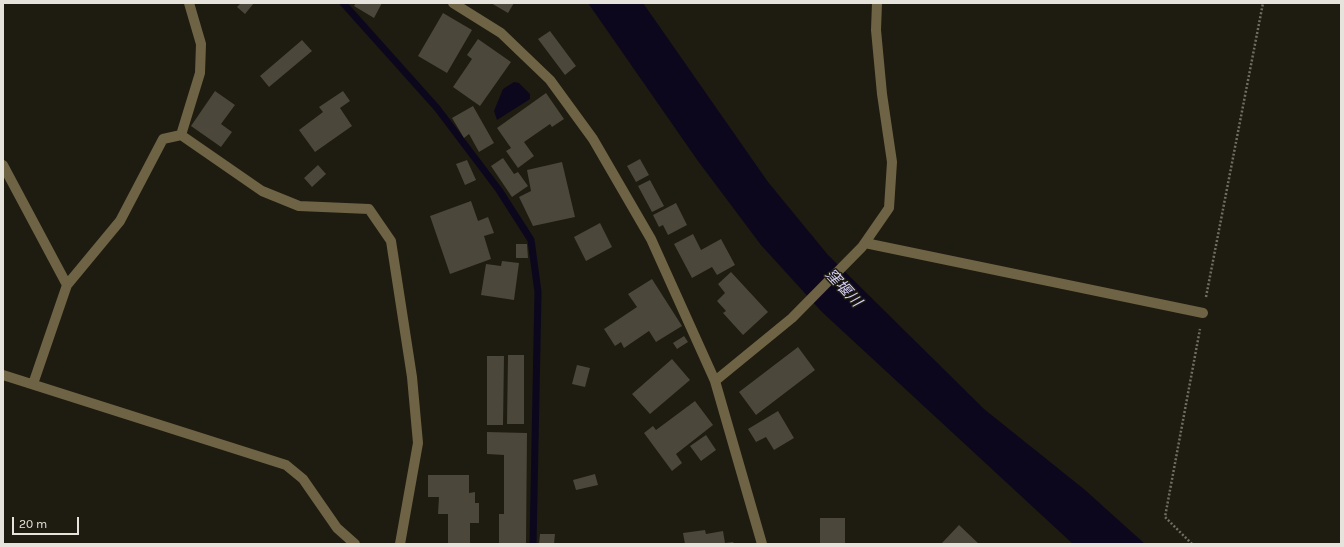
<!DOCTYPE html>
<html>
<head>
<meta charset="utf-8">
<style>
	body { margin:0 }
	#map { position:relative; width:1344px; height:547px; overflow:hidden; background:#1e1b10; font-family:Karla,sans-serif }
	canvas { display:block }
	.frame { position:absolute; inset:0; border:4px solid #e6e3dc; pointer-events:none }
	.scale { position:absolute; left:12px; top:517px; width:67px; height:18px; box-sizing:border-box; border:2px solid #e6e3dc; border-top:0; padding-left:5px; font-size:12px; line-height:14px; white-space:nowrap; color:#e6e3dc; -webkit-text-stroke:3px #1e1b10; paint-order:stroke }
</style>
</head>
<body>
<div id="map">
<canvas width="1344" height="547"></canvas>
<div class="frame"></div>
<div class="scale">20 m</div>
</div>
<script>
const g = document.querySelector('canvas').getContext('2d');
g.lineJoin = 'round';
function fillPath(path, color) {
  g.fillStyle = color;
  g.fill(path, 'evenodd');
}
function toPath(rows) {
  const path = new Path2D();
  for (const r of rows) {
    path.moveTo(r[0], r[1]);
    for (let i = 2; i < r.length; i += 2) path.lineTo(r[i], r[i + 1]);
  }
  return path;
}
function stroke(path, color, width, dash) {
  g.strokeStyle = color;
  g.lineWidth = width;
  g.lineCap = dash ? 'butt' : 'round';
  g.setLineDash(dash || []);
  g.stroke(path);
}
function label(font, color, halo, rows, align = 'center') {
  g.font = font + ' Karla,"Noto Sans JP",sans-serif';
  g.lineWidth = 3;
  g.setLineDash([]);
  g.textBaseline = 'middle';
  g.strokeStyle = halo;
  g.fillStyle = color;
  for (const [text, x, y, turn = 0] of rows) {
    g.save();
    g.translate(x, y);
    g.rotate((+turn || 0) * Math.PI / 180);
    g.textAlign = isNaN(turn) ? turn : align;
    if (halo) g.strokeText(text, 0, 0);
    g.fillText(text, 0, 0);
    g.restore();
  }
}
fillPath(toPath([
	[588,3,643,3,768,182,828,255,984,409,1085,490,1145,544,1073,544,822,312,761,245,698,161],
	[514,82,519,83,530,94,530,99,497,120,494,111,503,89]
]), '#0c071d');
stroke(toPath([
	[343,3,437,108,499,190,531,240,538,292,533,544]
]), '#0c071d', 7);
fillPath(toPath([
	[241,3,254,3,245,14,237,7],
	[356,3,382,3,374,18,354,6],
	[491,3,514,3,508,13],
	[443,13,472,30,447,73,418,56],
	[550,31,576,66,565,75,538,39],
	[478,39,511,62,480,106,453,87,472,59,467,55],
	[302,40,312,51,269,87,260,76],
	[215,91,235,105,221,124,232,132,221,147,191,126],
	[343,91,350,101,340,108,352,126,315,152,299,130,323,112,319,107],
	[546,93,564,119,552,127,550,124,524,142,534,156,518,168,506,151,511,148,497,128],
	[473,106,494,143,479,152,469,134,464,138,452,118],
	[503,158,514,174,518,172,528,186,512,197,491,166],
	[640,159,649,175,636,182,627,166],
	[467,160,476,180,465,185,456,164],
	[562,162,575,217,533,226,519,197,531,191,527,170],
	[318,165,326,174,312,187,304,178],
	[650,180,664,206,652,212,638,186],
	[471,201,478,221,488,217,494,233,484,236,491,259,450,274,430,216],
	[676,203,687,225,668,235,663,225,659,227,653,215],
	[600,223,612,247,586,261,574,237],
	[693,234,701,250,721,239,735,265,717,275,712,267,692,278,674,244],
	[516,244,527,244,528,258,516,258],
	[502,261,519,263,514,300,481,295,486,264,501,266],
	[731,272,768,312,743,335,723,313,726,311,717,301,725,293,718,284],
	[652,279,682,326,656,342,649,331,624,348,621,342,615,346,604,329,637,307,628,294],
	[684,336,688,342,677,349,673,343],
	[798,347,815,370,756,415,739,392],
	[508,355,524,355,524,424,507,424],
	[487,356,504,356,503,425,487,425],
	[672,359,690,380,650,414,632,394],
	[577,365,590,368,585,387,572,384],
	[695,401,713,425,676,454,682,463,672,471,644,433,653,426,656,430],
	[778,411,794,438,774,450,766,437,756,442,748,429],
	[487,432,527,433,526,544,499,544,499,514,504,514,504,455,487,454],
	[706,435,716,450,701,461,690,446],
	[595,474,598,485,576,490,573,480],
	[428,475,469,475,469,493,475,492,475,503,479,503,479,523,470,523,470,544,448,544,448,514,438,514,439,497,428,497],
	[820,518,845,518,845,544,820,544],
	[959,525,979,544,941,544],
	[705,530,706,534,723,531,725,543,733,542,734,544,685,544,683,533],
	[540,534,555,534,554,544,539,544]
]), '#4b473a');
stroke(toPath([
	[1206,297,1263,3],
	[1192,544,1165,517,1200,329]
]), '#706d64', 2.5, [2, 2]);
stroke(toPath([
	[453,3,501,33,550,80,593,139,651,239,715,381,762,544],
	[181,135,200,73,201,44,189,3],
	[3,165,67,285],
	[865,243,1203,313],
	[3,375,286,465,303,479,337,528,355,544],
	[715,381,792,318,862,247,889,208,892,162,882,94,876,30,877,3],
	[33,384,67,285,120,221,163,139,181,135,262,191,299,206,369,209,391,241,412,377,418,443,400,544]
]), '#6e6344', 10);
label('italic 15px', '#d8d2ff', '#1e1b10', [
	["窪堰川",843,288,47]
]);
</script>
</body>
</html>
